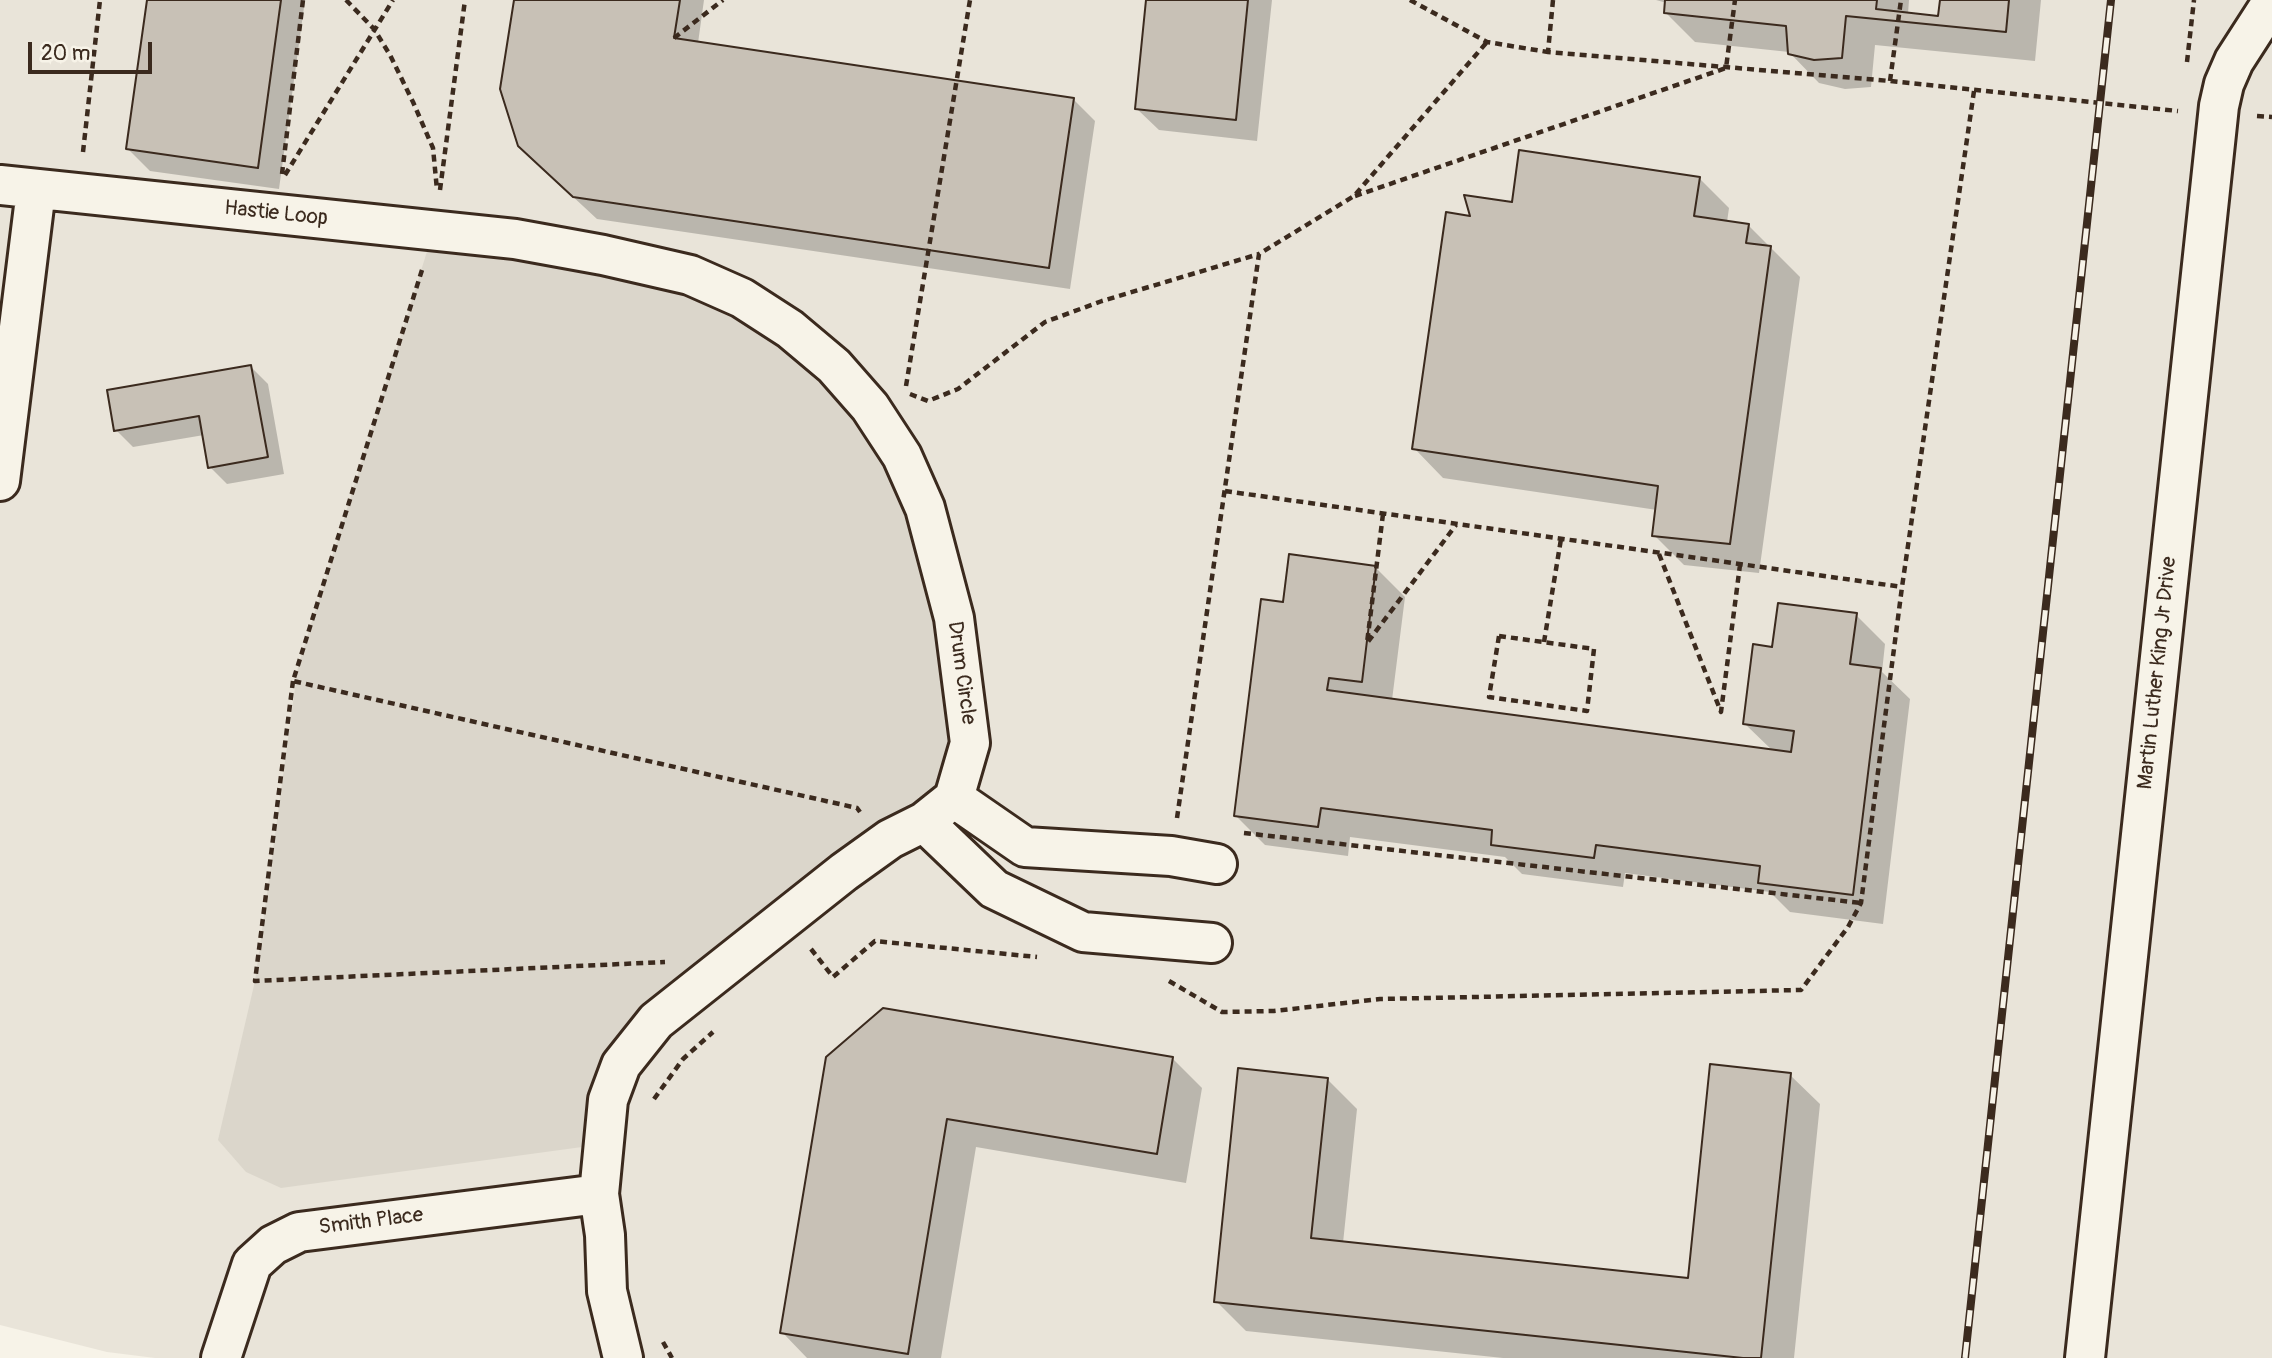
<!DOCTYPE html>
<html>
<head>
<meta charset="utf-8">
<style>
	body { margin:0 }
	#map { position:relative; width:2272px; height:1358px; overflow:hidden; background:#f7f3e8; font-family:Pangolin,sans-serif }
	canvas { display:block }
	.scale { position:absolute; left:28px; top:42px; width:124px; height:32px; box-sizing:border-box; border:4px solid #3b2a1e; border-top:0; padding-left:9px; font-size:21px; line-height:24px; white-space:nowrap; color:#3b2a1e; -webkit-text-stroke:5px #f7f3e8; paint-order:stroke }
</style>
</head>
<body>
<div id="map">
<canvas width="2272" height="1358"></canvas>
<div class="scale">20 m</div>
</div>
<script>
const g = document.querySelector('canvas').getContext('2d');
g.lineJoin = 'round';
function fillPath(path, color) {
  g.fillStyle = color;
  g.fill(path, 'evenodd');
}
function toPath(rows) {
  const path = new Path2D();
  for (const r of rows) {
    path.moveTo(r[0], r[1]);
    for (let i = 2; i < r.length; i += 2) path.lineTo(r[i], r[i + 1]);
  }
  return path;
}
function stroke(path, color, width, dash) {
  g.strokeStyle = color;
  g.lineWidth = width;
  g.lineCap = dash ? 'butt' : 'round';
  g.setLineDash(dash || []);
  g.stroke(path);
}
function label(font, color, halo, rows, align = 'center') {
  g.font = font + ' Pangolin,sans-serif';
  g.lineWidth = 7;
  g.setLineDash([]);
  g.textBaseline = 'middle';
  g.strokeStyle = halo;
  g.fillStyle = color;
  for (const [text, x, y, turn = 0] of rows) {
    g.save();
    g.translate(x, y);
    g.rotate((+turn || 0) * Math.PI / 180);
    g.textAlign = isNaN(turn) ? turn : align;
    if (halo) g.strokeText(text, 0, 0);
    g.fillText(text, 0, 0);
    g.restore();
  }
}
fillPath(toPath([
	[0,0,2272,0,2272,1358,155,1358,107,1352,0,1325]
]), '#e9e4d9');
fillPath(toPath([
	[434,229,690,275,870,407,954,618,954,798,656,1021,604,1144,281,1188,246,1172,218,1140,255,981,298,666]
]), '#dbd6cb');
fillPath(toPath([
	[149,0,305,0,279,189,150,171,128,149],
	[516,0,704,0,698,43,1073,99,1095,121,1070,289,597,219,542,168],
	[1148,0,1272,0,1257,141,1159,130,1137,109],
	[1656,0,1909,0,1908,14,1940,18,1942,0,2041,0,2035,61,1875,45,1871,87,1845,89,1819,83,1789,52,1695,42,1666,13,1667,3],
	[1699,178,1729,208,1727,222,1748,225,1800,277,1759,573,1684,565,1654,535,1657,510,1443,478,1414,448,1473,218,1513,204],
	[251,367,268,384,284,474,227,484,210,467,204,435,133,447,116,430],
	[1376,568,1405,597,1392,700,1773,751,1745,724,1774,648,1856,615,1885,644,1882,672,1910,699,1883,924,1790,912,1770,892,1625,873,1623,887,1522,874,1505,857,1350,837,1348,856,1265,845,1236,816,1284,604],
	[827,1057,1173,1059,1202,1088,1186,1183,976,1147,941,1358,807,1358,782,1332],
	[1790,1075,1820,1104,1794,1358,1503,1358,1246,1331,1216,1301,1327,1079,1357,1109,1343,1243,1689,1280]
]), '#0003');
const building = toPath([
	[147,0,281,0,258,168,126,149,147,0],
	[514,0,680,0,674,38,1074,98,1049,268,573,197,518,146,500,89,514,0],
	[1146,0,1248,0,1236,120,1135,109,1146,0],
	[1665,0,1877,0,1876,9,1938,16,1940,0,2009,0,2006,32,1846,16,1842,58,1814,60,1788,54,1786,26,1664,13,1665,0],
	[1519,150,1700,177,1694,216,1749,224,1746,243,1771,246,1730,544,1652,536,1658,486,1412,449,1446,212,1470,216,1464,195,1512,202,1519,150],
	[251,365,268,457,208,468,199,416,114,431,107,390,251,365],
	[1289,554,1376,566,1362,682,1329,678,1327,690,1791,752,1794,731,1743,724,1753,644,1772,647,1778,603,1857,613,1850,664,1881,668,1853,895,1758,883,1760,866,1596,845,1594,858,1491,845,1492,830,1321,808,1318,827,1234,816,1261,599,1283,602,1289,554],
	[883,1008,1173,1057,1157,1154,947,1119,908,1354,780,1333,826,1057,883,1008],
	[1710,1064,1791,1073,1761,1358,1743,1358,1214,1302,1238,1068,1328,1078,1311,1238,1688,1278,1710,1064]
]);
fillPath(building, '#c8c1b6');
stroke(building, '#3b2a1e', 2);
const minor = toPath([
	[0,185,515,239,603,255,690,275,742,298,790,329,834,366,870,407,902,456,925,508,954,618,970,743,954,798,924,822,890,839,844,872,656,1021,621,1065,608,1100,599,1194,605,1235,607,1291,623,1358],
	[0,481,36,190],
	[954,798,1025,847,1171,856,1217,864],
	[924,822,994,889,1083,932,1212,943],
	[221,1358,252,1264,273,1245,299,1232,599,1194],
	[2085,1358,2219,106,2224,84,2234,61,2272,2]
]);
stroke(minor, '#3b2a1e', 44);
stroke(toPath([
	[346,0,374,29,390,55,413,102,433,148,437,190],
	[1410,0,1487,42,1548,52],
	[1553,0,1548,52,1890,81,2178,111],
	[674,38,723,0],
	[2187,62,2194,0],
	[1890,81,1901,0],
	[2257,116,2272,117],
	[83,152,100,0],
	[282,174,303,0],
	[285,175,393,0],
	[440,190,465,0],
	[1355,196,1726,68,1735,0],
	[422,270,293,681,857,808,860,812],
	[906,386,970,0],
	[910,394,928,401,958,389,1045,322,1102,301,1259,254],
	[1225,491,1902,587],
	[1383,514,1367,643,1456,525],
	[1659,554,1721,712,1740,565],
	[1499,636,1594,649,1587,711,1489,697,1499,636],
	[1544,642,1561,539],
	[293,681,255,981,665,962],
	[1177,818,1259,254,1354,196,1487,42],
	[1244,833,1861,903],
	[811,949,833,977,875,941,1037,957],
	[1169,981,1222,1012,1274,1011,1380,999,1801,990,1848,927,1861,903,1902,587,1974,91],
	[654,1099,683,1059,713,1032],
	[663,1342,672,1358]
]), '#3b2a1e', 4.5, [7, 5]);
stroke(minor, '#f7f3e8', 38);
const rail = toPath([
	[1965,1358,2111,0]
]);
stroke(rail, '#3b2a1e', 8);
stroke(rail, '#f7f3e8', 5, [16]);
label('21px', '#3b2a1e', '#f7f3e8', [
	["Hastie Loop",276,214,6],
	["Drum Circle",961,673,82],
	["Martin Luther King Jr Drive",2158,673,-84],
	["Smith Place",371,1222,-7]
]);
</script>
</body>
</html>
